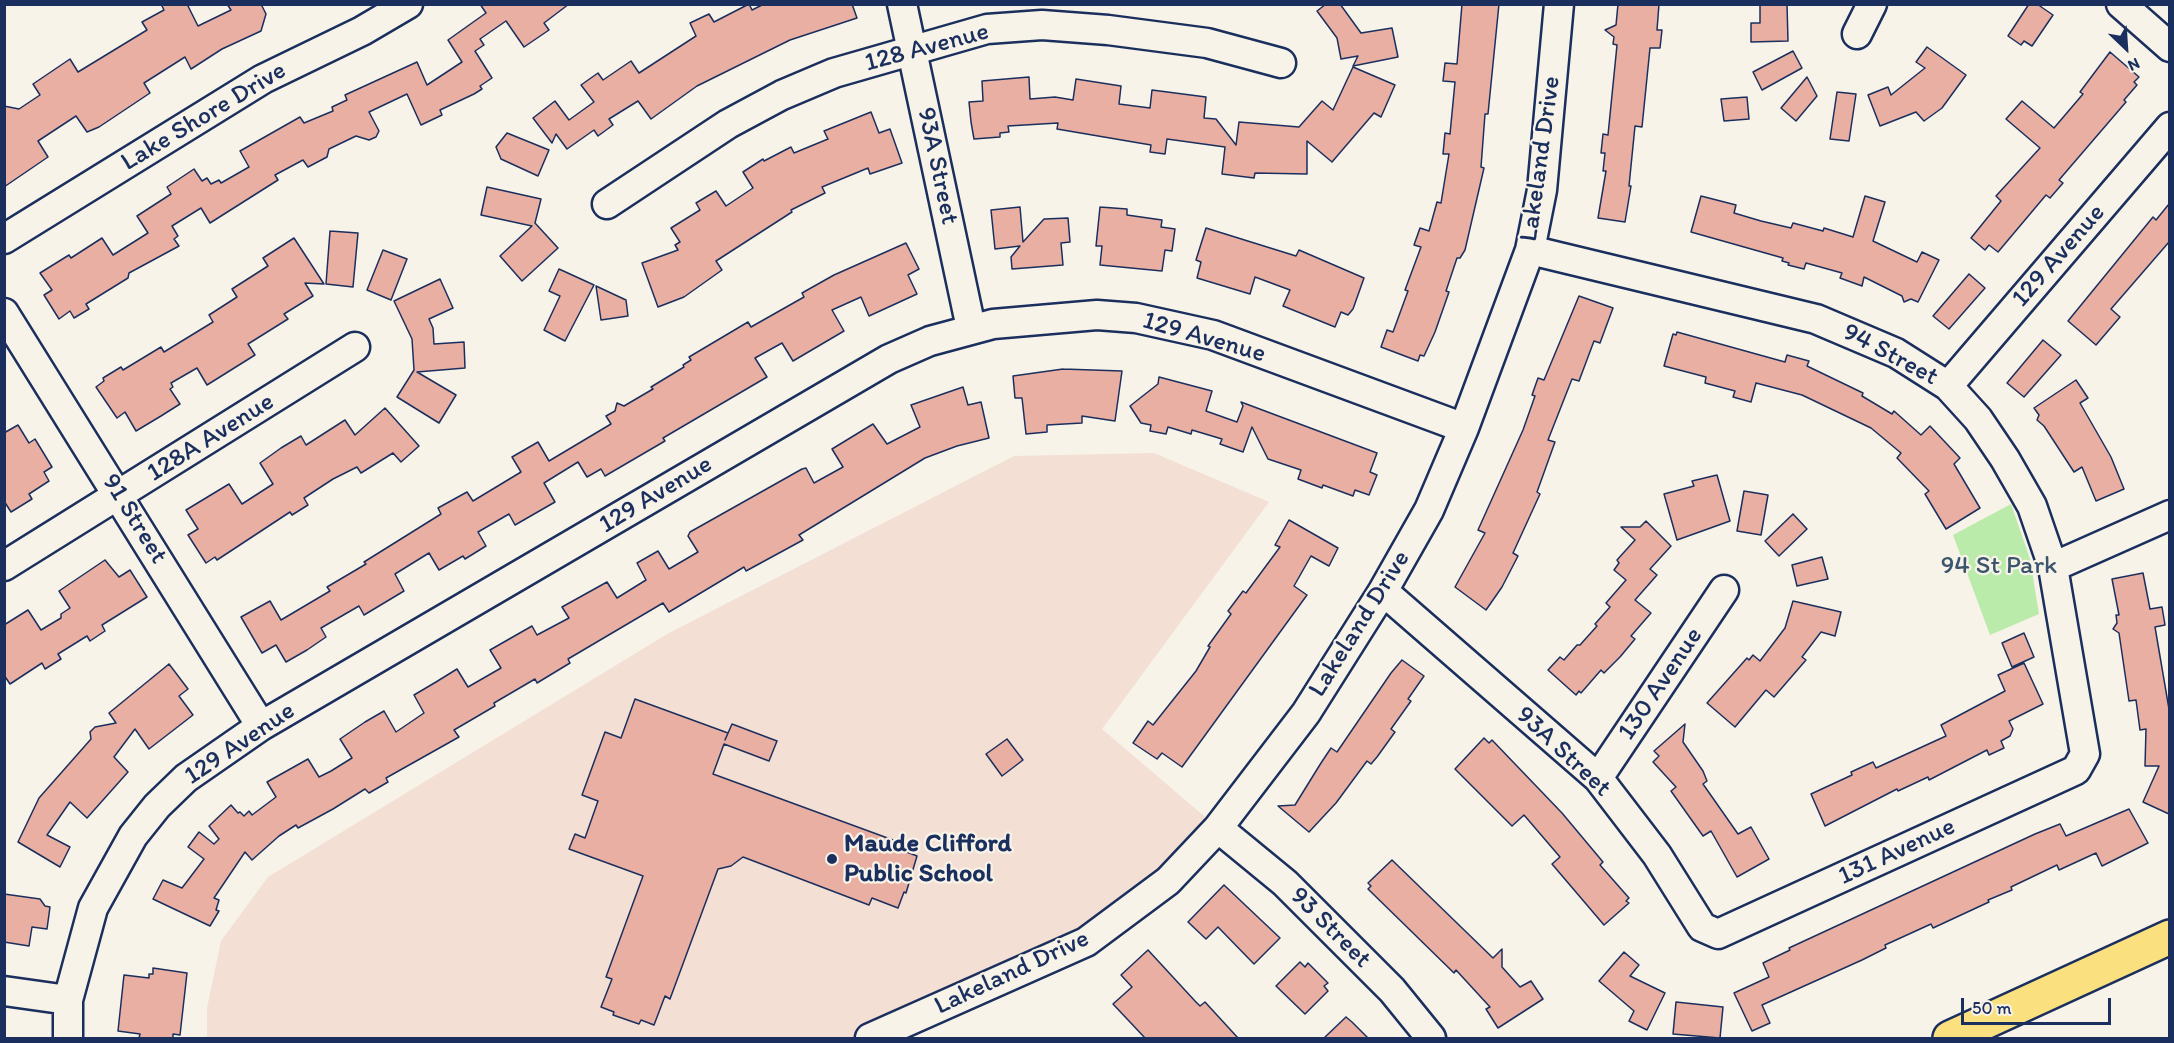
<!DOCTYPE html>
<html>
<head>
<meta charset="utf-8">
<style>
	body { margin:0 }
	#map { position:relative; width:2174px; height:1043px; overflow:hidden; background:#f7f3e8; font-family:Itim,sans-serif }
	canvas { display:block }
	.frame { position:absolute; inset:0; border:6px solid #1b2f5e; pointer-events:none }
	.north { position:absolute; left:2096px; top:18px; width:60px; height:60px; -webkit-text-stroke:4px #f7f3e8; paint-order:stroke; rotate:155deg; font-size:16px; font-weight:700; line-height:24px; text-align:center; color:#1b2f5e }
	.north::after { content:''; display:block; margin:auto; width:21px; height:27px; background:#1b2f5e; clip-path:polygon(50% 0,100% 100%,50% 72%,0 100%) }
	.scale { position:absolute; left:1961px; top:998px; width:150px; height:27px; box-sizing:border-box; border:3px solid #1b2f5e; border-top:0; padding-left:8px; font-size:18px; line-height:21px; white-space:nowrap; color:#1b2f5e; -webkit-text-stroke:4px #f7f3e8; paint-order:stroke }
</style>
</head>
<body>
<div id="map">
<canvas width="2174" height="1043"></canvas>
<div class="frame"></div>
<div class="north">N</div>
<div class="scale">50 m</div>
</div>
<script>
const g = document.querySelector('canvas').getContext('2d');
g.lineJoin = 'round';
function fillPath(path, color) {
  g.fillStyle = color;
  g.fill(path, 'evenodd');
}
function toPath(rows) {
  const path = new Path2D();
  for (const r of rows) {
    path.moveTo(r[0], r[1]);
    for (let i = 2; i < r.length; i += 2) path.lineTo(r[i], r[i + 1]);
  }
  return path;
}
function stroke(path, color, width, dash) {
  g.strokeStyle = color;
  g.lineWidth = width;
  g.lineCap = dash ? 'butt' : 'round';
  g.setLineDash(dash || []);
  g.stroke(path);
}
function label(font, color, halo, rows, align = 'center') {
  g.font = font + ' Itim,sans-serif';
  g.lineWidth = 4.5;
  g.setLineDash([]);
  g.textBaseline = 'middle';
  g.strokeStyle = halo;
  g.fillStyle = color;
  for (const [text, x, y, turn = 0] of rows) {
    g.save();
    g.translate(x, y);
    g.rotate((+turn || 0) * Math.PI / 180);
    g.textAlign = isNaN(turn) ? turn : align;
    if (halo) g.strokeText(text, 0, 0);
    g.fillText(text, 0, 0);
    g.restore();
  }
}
fillPath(toPath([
	[1154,453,1269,502,1102,729,1218,828,1086,942,870,1038,207,1038,207,1008,221,941,268,877,669,633,1014,456]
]), '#f3dfd3');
fillPath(toPath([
	[2011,504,2030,559,2039,614,1990,635,1953,535]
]), '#bbebaa');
const building = toPath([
	[161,4,187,4,198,26,231,10,227,4,261,4,266,14,261,31,222,49,191,69,185,57,144,83,150,93,99,127,87,132,76,116,38,141,48,157,4,187,4,106,19,109,40,95,33,84,70,59,78,72,147,30,142,22,164,10,161,4],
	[480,4,569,4,544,23,549,30,524,47,506,21,480,39,484,45,475,51,492,78,480,86,482,89,474,94,440,110,442,115,421,125,407,94,369,112,379,131,376,137,369,140,356,136,329,149,327,157,308,167,303,160,275,175,278,180,210,223,201,208,172,226,178,236,174,239,179,246,129,273,128,278,86,304,89,309,74,318,70,311,59,319,44,295,52,290,40,273,69,255,71,258,102,238,113,255,148,233,137,216,171,194,167,187,194,169,202,181,207,178,211,184,219,180,221,183,249,167,240,151,300,117,304,123,333,111,332,107,347,100,345,95,417,62,427,85,462,62,448,40,486,13,480,4],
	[749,4,752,10,764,4,852,4,857,18,790,40,697,86,651,119,638,101,609,119,613,125,598,136,594,130,567,149,556,134,552,143,533,118,555,101,569,120,594,102,581,85,598,73,603,80,631,61,639,73,696,36,690,23,709,14,714,22,749,4],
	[1326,4,1340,4,1361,33,1392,28,1398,57,1353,66,1358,56,1341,59,1337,38,1317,11,1326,4],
	[1462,4,1499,4,1488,114,1485,114,1481,167,1484,168,1465,250,1460,258,1457,258,1446,291,1449,292,1435,332,1424,356,1420,355,1418,361,1381,347,1387,330,1393,332,1408,291,1405,290,1421,247,1414,245,1420,228,1429,231,1437,202,1441,203,1449,154,1443,154,1445,133,1450,134,1455,82,1443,81,1445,63,1457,64,1462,4],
	[1618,4,1659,4,1657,30,1662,30,1660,48,1650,48,1642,127,1635,126,1629,186,1631,186,1625,222,1598,218,1606,171,1603,171,1605,153,1601,153,1603,134,1608,135,1617,45,1613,44,1614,37,1605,30,1616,25,1618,4],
	[1760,4,1787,4,1788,41,1751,42,1751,23,1760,23,1760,4],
	[2029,4,2037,4,2053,15,2032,46,2024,41,2021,45,2008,36,2029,4],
	[1927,47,1966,75,1942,108,1924,121,1916,112,1880,126,1868,95,1888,87,1891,95,1925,68,1916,62,1927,47],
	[1793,51,1802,68,1762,90,1753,72,1793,51],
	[2110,52,2139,77,2134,82,2137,85,2124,100,2126,102,2059,180,2063,183,2050,198,2046,195,1998,252,1989,245,1985,250,1971,238,2001,201,1996,196,2040,148,2006,119,2022,101,2054,128,2083,94,2080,92,2110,52],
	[1353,67,1395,85,1381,117,1374,113,1332,162,1307,141,1307,174,1255,173,1254,178,1222,174,1225,147,1167,139,1165,154,1150,152,1151,145,1057,129,1058,123,1008,126,1009,132,1000,133,1000,137,974,139,971,122,969,102,983,101,982,81,1029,77,1030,99,1055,97,1073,100,1076,79,1121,86,1119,104,1150,108,1152,90,1206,97,1204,118,1216,119,1236,145,1239,122,1299,127,1322,101,1333,110,1353,67],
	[1807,77,1817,96,1796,121,1781,108,1807,77],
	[1837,92,1856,94,1849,141,1830,139,1837,92],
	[1747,97,1749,119,1724,121,1721,99,1747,97],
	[871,112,879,133,890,129,902,163,870,174,868,168,822,187,825,193,791,210,792,212,716,261,722,270,684,297,658,307,642,263,678,250,675,245,680,242,671,228,700,210,696,203,716,191,726,206,753,188,743,172,763,159,764,161,791,147,794,153,828,139,824,131,871,112],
	[507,133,549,150,538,176,501,159,496,147,507,133],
	[487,187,541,199,535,223,558,248,522,281,500,256,532,226,481,215,487,187],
	[1701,196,1736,205,1734,213,1761,221,1791,228,1793,223,1823,231,1824,228,1853,237,1865,196,1885,202,1873,241,1917,262,1922,252,1939,260,1918,302,1911,299,1904,302,1902,296,1864,277,1862,286,1840,278,1842,273,1806,263,1804,269,1788,265,1789,263,1782,261,1783,258,1691,232,1701,196],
	[2169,204,2169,242,2111,309,2120,317,2096,345,2068,321,2153,217,2156,220,2169,204],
	[1020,207,1023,242,1044,219,1068,218,1070,242,1061,243,1063,265,1012,269,1011,257,1020,246,995,249,991,210,1020,207],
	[1100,207,1127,209,1127,215,1162,220,1161,227,1175,229,1172,251,1165,250,1162,271,1100,265,1102,246,1096,246,1100,207],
	[1206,228,1296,256,1299,250,1364,278,1353,309,1348,315,1341,312,1335,327,1283,306,1290,290,1255,277,1250,294,1197,278,1201,262,1196,260,1206,228],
	[330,231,358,233,353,287,326,284,330,231],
	[294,238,324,284,305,283,313,296,284,314,288,319,248,344,255,355,207,385,197,368,171,383,173,387,170,389,180,404,161,416,136,431,125,412,117,418,96,387,104,381,103,378,121,367,123,370,161,347,164,352,213,322,209,315,237,297,232,289,268,266,263,258,294,238],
	[906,243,919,269,908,275,917,294,869,316,861,297,832,310,844,331,793,361,782,343,755,358,767,377,663,438,665,441,605,476,601,469,587,477,578,462,544,483,555,502,515,525,509,514,478,532,486,546,465,559,463,556,439,570,429,553,395,574,404,591,364,615,359,606,321,628,326,637,307,650,286,662,276,645,262,653,241,617,270,601,281,620,330,591,327,587,366,564,364,562,441,514,438,508,467,492,473,501,521,472,512,457,538,442,549,461,611,424,606,416,615,411,617,403,624,406,653,389,651,387,684,367,683,365,691,360,689,357,748,322,751,327,804,297,802,293,834,275,906,243],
	[383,250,407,259,391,300,367,290,383,250],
	[559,269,594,285,565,341,544,330,560,296,549,291,559,269],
	[1969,274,1985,288,1949,329,1933,316,1969,274],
	[440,279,453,308,429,319,433,328,434,344,464,342,465,368,417,372,456,395,439,423,397,397,414,370,412,339,394,301,440,279],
	[596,286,626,300,628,316,601,320,596,286],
	[1579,296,1613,308,1600,343,1594,341,1579,381,1572,379,1548,440,1555,442,1537,492,1540,494,1513,553,1518,556,1502,587,1486,610,1455,587,1485,533,1478,530,1523,430,1535,396,1532,395,1538,378,1544,380,1579,296],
	[1677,332,1785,362,1787,355,1809,361,1807,366,1863,393,1862,396,1892,414,1894,411,1921,435,1930,426,1960,458,1954,464,1980,508,1946,529,1925,494,1929,491,1897,458,1901,453,1871,428,1802,395,1756,383,1751,402,1733,397,1735,391,1705,383,1706,377,1664,366,1673,334,1676,335,1677,332],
	[2043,340,2061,355,2024,397,2007,383,2043,340],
	[1063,369,1122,371,1115,421,1082,416,1082,423,1047,425,1047,432,1026,434,1022,398,1015,398,1013,376,1063,369],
	[1159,377,1212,391,1206,411,1237,422,1243,406,1241,402,1377,453,1370,472,1377,475,1369,495,1355,490,1353,496,1323,485,1322,488,1298,479,1301,470,1268,459,1252,427,1243,452,1220,444,1222,439,1192,430,1191,434,1168,427,1166,434,1150,431,1151,425,1141,423,1130,406,1158,384,1159,377],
	[2076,380,2088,398,2080,403,2111,457,2124,489,2096,501,2082,467,2074,472,2044,426,2037,420,2039,415,2034,408,2076,380],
	[963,387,968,405,981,402,989,438,957,446,925,458,799,535,803,540,746,571,744,567,669,612,663,603,568,659,570,663,537,683,535,679,494,703,495,706,454,730,459,737,386,778,388,782,369,793,365,789,333,809,298,828,296,825,279,836,252,860,245,852,214,898,219,900,216,910,219,911,210,926,153,899,163,880,182,888,204,859,188,847,199,832,214,844,219,839,209,826,231,805,238,813,240,812,244,816,249,811,252,815,276,797,267,782,308,759,319,777,331,771,352,758,340,739,365,722,384,711,396,732,424,713,414,695,436,682,457,669,468,687,501,668,490,650,532,626,537,635,569,618,562,607,607,582,617,598,646,580,637,563,658,551,669,569,698,552,688,536,690,532,802,469,806,468,814,483,843,467,832,449,873,424,887,444,920,427,911,405,963,387],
	[385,408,419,446,401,462,393,453,361,473,357,467,333,479,304,498,308,505,292,515,290,512,217,560,215,557,206,563,188,535,198,529,186,510,229,484,242,504,273,484,260,463,281,448,301,436,306,445,345,420,355,435,385,408],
	[18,425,29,443,35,439,52,467,44,472,49,481,29,494,32,499,11,512,4,501,4,433,18,425],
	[1717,475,1730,521,1677,540,1664,494,1694,486,1692,481,1717,475],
	[1744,491,1768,495,1761,535,1737,531,1744,491],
	[1793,514,1807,529,1779,556,1765,541,1793,514],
	[1289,520,1338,548,1329,566,1311,556,1294,586,1307,595,1182,767,1162,753,1157,759,1133,743,1148,721,1153,725,1196,671,1210,647,1208,646,1231,614,1228,611,1243,591,1246,593,1280,547,1275,545,1289,520],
	[1646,521,1671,546,1650,569,1657,575,1635,600,1651,613,1631,636,1635,639,1620,657,1604,673,1601,670,1581,693,1579,691,1576,695,1548,670,1560,657,1564,660,1577,645,1580,645,1597,626,1595,624,1610,607,1606,603,1626,580,1614,570,1619,563,1617,560,1635,540,1621,527,1640,527,1646,521],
	[1822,557,1828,579,1797,586,1792,565,1822,557],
	[105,560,119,577,130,570,147,597,102,625,105,631,90,641,87,636,58,654,61,659,45,669,42,663,10,684,4,675,4,625,28,610,41,630,61,618,61,614,70,608,59,591,105,560],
	[2143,573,2150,609,2162,607,2165,625,2155,627,2169,709,2169,814,2143,802,2159,766,2145,766,2146,729,2140,730,2136,700,2129,701,2119,633,2113,629,2117,623,2116,615,2119,615,2112,579,2143,573],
	[1793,601,1841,612,1835,636,1821,632,1802,657,1806,660,1774,697,1766,690,1735,727,1707,703,1747,658,1749,660,1753,655,1760,661,1785,628,1793,601],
	[2024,633,2034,657,2012,667,2002,643,2024,633],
	[1402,660,1424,676,1408,699,1411,701,1391,729,1395,732,1377,757,1371,764,1367,761,1336,803,1309,832,1278,806,1295,805,1321,763,1331,748,1337,752,1391,673,1402,660],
	[2024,663,2043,704,2009,721,2013,729,2010,736,2001,741,2004,748,1989,755,1987,750,1929,780,1928,777,1898,791,1897,789,1825,826,1811,794,1852,775,1851,772,1873,762,1876,768,1946,736,1941,725,2005,691,1998,675,2024,663],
	[169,664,188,689,179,696,193,715,149,749,135,729,114,757,128,772,87,818,70,802,47,835,70,847,60,867,18,842,39,798,91,739,90,732,95,727,116,723,109,713,169,664],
	[635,699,728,733,725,740,732,724,777,741,769,761,724,744,713,774,893,840,891,846,917,856,906,893,904,892,898,908,872,898,869,905,743,857,731,866,718,869,670,999,665,996,654,1025,641,1020,639,1024,613,1015,614,1012,601,1007,612,979,606,977,643,876,569,849,575,834,585,838,598,801,582,795,605,732,621,738,635,699],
	[1685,724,1683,742,1703,771,1707,781,1703,784,1738,834,1751,827,1769,859,1737,877,1711,831,1703,836,1671,791,1676,787,1653,762,1659,756,1654,751,1685,724],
	[1484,738,1489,743,1492,740,1562,813,1603,862,1600,865,1629,898,1626,901,1629,903,1604,925,1552,864,1560,857,1524,815,1512,826,1455,769,1484,738],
	[1007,739,1023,760,1002,776,986,754,1007,739],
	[2129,809,2148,843,2102,866,2096,853,2059,870,2057,865,2011,887,2012,890,1988,900,1989,902,1933,928,1931,924,1885,945,1886,948,1862,960,1762,1005,1770,1023,1752,1031,1734,993,1769,977,1763,963,1790,950,1789,948,2035,834,2060,824,2066,836,2129,809],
	[1392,860,1493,958,1502,949,1502,967,1520,987,1531,981,1543,999,1498,1028,1486,1009,1490,1007,1456,970,1454,973,1368,889,1371,886,1368,883,1392,860],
	[1224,885,1280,938,1254,964,1218,927,1206,939,1188,922,1224,885],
	[4,894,40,899,45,906,50,907,47,929,32,927,29,946,4,942,4,894],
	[1148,950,1195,1001,1200,1006,1205,1002,1238,1038,1145,1038,1113,1004,1132,987,1121,975,1148,950],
	[1624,952,1639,965,1630,976,1665,993,1647,1030,1629,1021,1634,1011,1599,981,1624,952],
	[1300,962,1305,967,1308,963,1328,983,1324,986,1328,991,1305,1014,1276,986,1300,962],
	[153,968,187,973,180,1035,173,1034,173,1038,139,1038,140,1034,118,1031,124,975,149,978,149,974,153,974,153,968],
	[1676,1002,1723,1007,1720,1038,1673,1034,1676,1002],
	[1346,1017,1352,1022,1368,1038,1324,1038,1346,1017]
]);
fillPath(building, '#e9afa2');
stroke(building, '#1b2f5e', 1.5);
const minor = toPath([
	[902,4,971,328],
	[2121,4,2170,47],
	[1857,34,1872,4],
	[607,204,728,124,782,95,834,73,987,29,1042,25,1108,30,1207,43,1281,63],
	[4,239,263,79,362,31,408,4],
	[4,313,261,726],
	[1948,386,2170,127],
	[4,566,355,347],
	[2053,567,2170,515],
	[1383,591,1598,778,1657,855,1702,927,1718,934,2076,770,2085,754,2053,567,2032,506,2005,459,1978,419,1948,386,1896,353,1816,319,1530,250],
	[1598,778,1724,590],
	[1218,828,1285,883,1392,990,1431,1038],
	[4,991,68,1000],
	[68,1038,68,1000,93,908,133,836,157,806,186,778,261,726,889,359,930,341,993,324,1097,315,1136,318,1213,335,1464,428],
	[870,1038,1086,942,1168,881,1218,828,1306,713,1383,591,1429,510,1464,428,1530,250,1542,190,1559,4]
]);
const major = toPath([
	[1950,1038,2170,937]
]);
stroke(minor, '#1b2f5e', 33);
stroke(major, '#1b2f5e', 38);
stroke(minor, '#f7f3e8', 28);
stroke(major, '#fbe080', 33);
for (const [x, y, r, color] of [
	[832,859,6,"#1b2f5e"]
]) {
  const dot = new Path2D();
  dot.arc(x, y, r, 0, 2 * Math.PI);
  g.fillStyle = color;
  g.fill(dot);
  stroke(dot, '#f7f3e8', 2);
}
label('26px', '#1b2f5e', '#f7f3e8', [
	["128 Avenue",927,48,-15],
	["Lake Shore Drive",204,117,-31],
	["Lakeland Drive",1541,159,-82],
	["93A Street",937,166,78],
	["129 Avenue",2059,256,-49],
	["129 Avenue",1204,338,16],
	["94 Street",1890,355,28],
	["128A Avenue",211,438,-32],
	["129 Avenue",656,495,-31],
	["91 Street",134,519,58],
	["Lakeland Drive",1360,624,-58],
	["130 Avenue",1661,684,-56],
	["129 Avenue",240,744,-34],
	["93A Street",1563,752,43],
	["131 Avenue",1897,852,-25],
	["93 Street",1330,928,45],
	["Lakeland Drive",1012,973,-25]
]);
label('26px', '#3b556d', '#f7f3e8', [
	["94 St Park",1999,566]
]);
label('bold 26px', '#1b2f5e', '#f7f3e8', [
	["Maude Clifford",844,844],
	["Public School",844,874]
], 'left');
</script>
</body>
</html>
